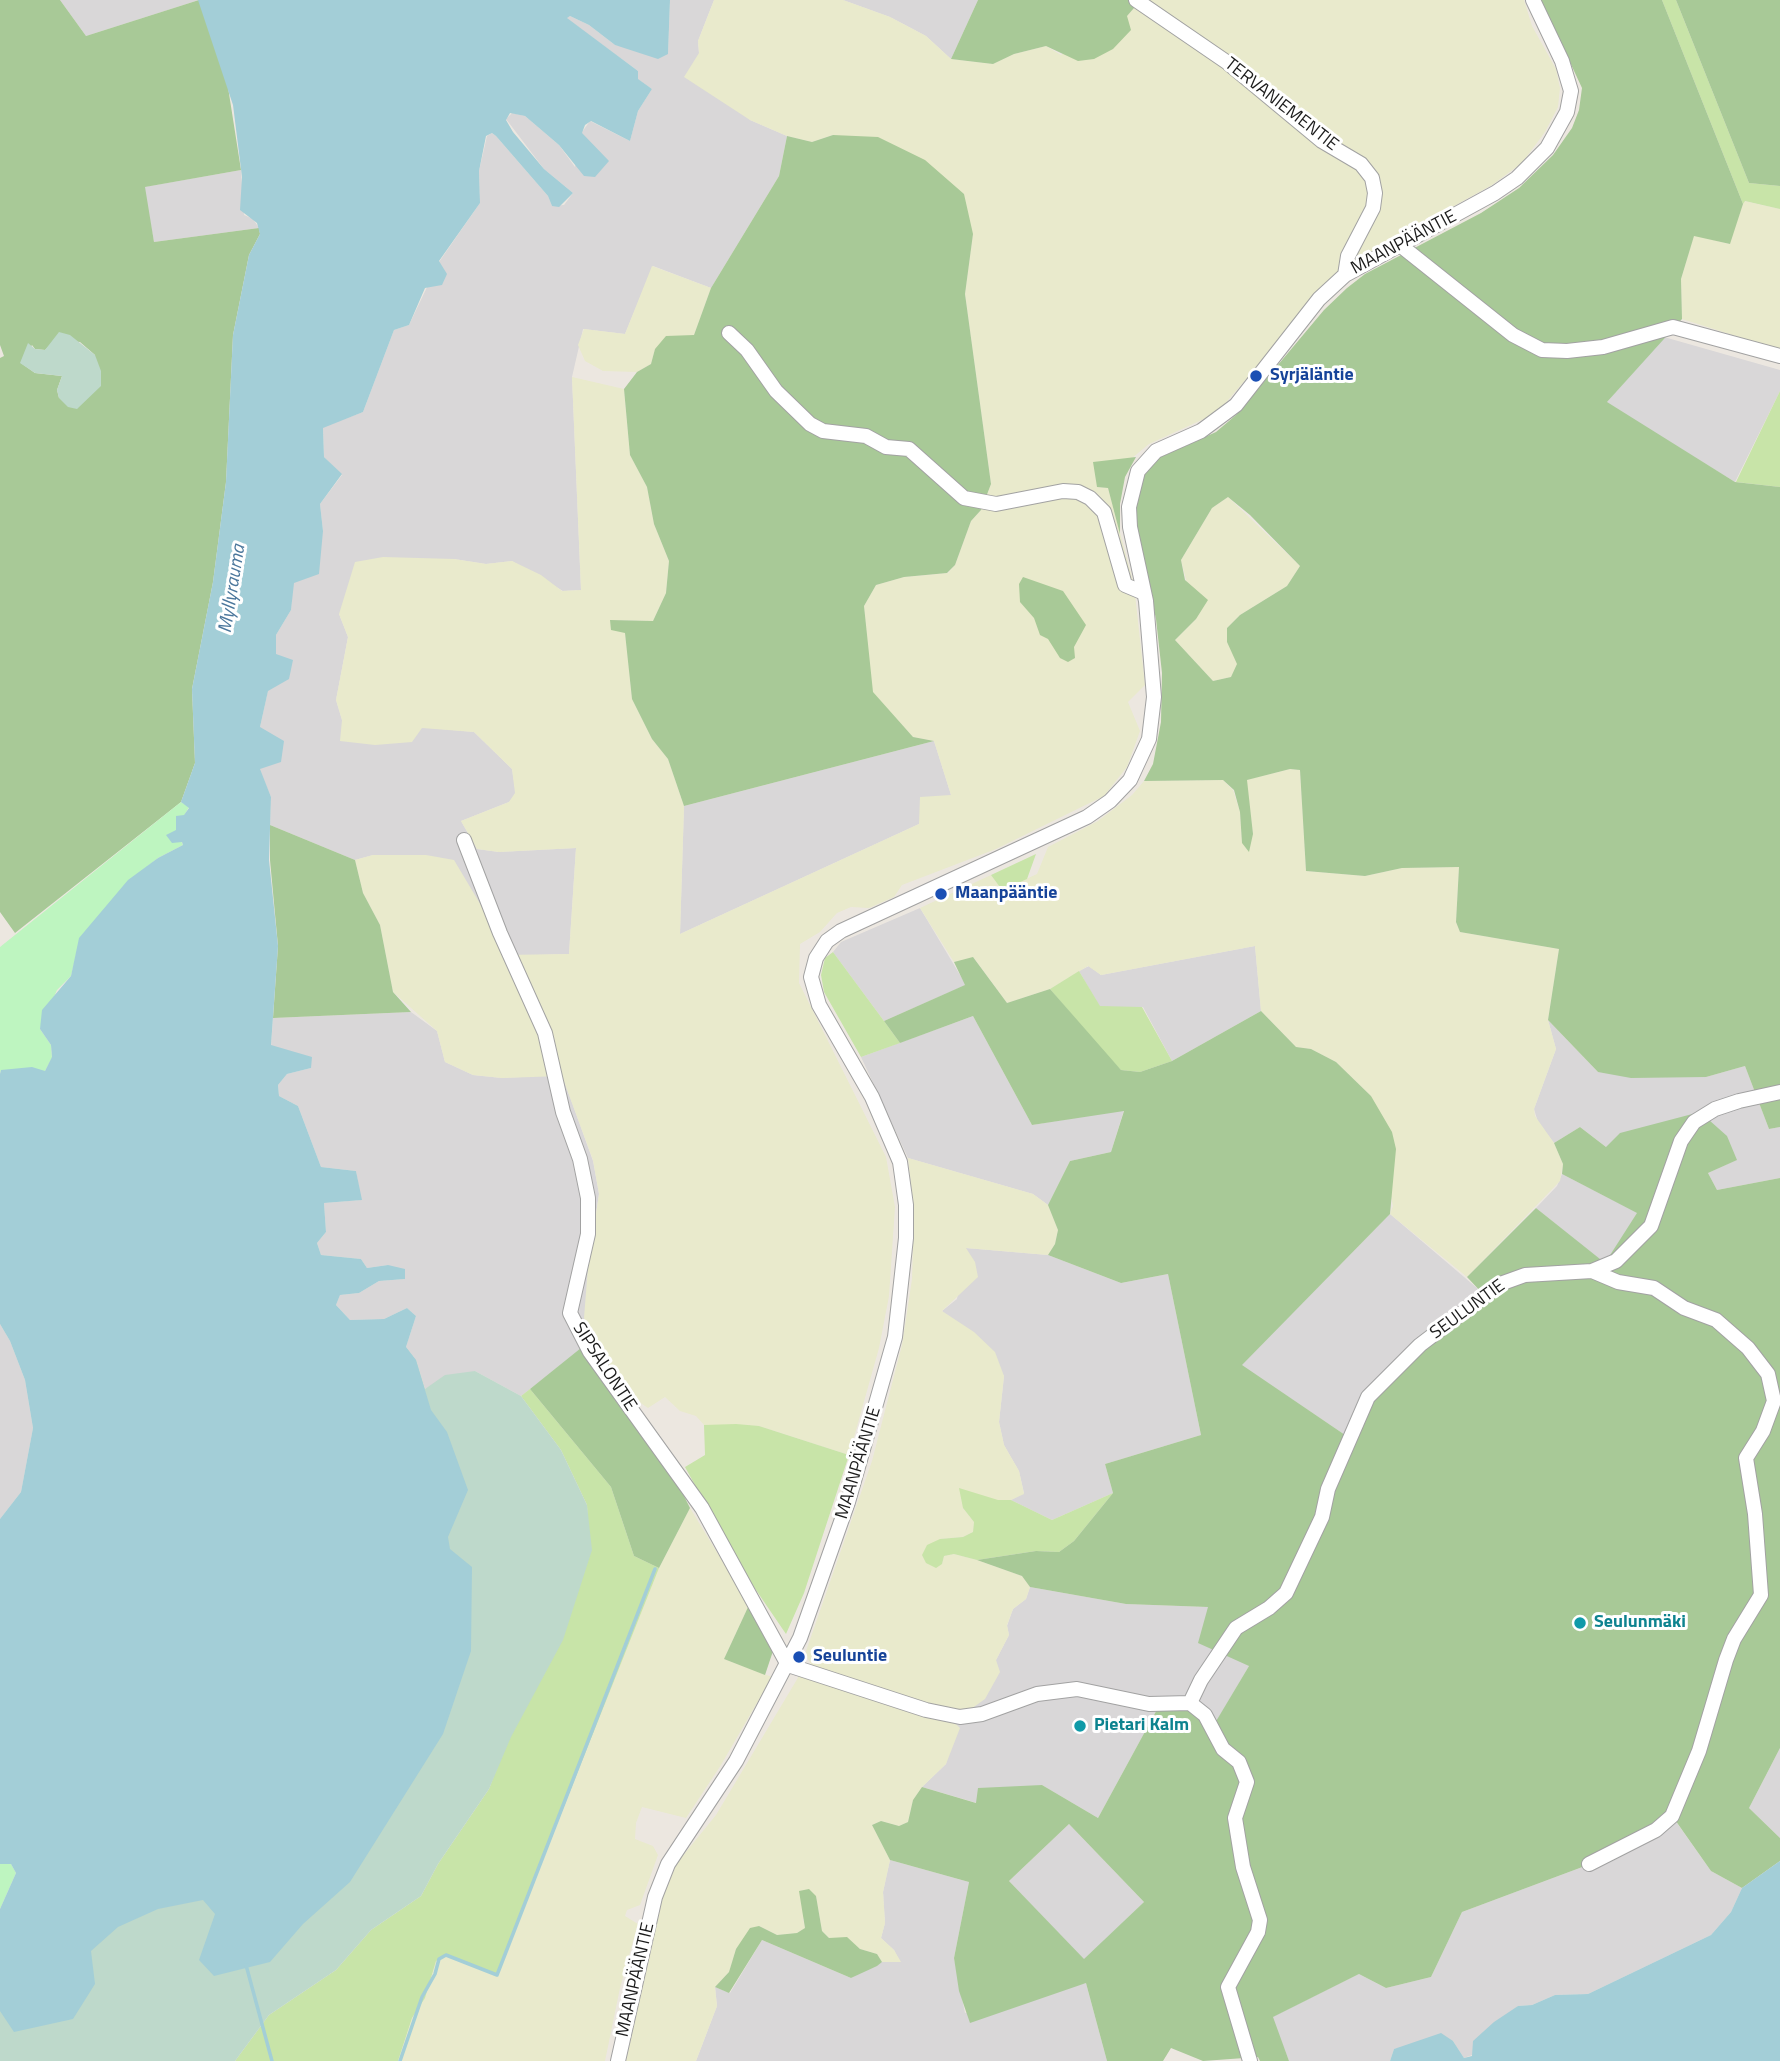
<!DOCTYPE html>
<html>
<head>
<meta charset="utf-8">
<style>
	body { margin:0 }
	canvas { display:block; background:#ece7e0 }
</style>
</head>
<body>
<canvas width="1780" height="2061"></canvas>
<script>
const g = document.querySelector('canvas').getContext('2d');
g.lineJoin = 'round';
function fillPath(path, color) {
  g.fillStyle = color;
  g.fill(path, 'evenodd');
}
function toPath(rows) {
  const path = new Path2D();
  for (const r of rows) {
    path.moveTo(r[0], r[1]);
    for (let i = 2; i < r.length; i += 2) path.lineTo(r[i], r[i + 1]);
  }
  return path;
}
function stroke(path, color, width, dash) {
  g.strokeStyle = color;
  g.lineWidth = width;
  g.lineCap = dash ? 'butt' : 'round';
  g.setLineDash(dash || []);
  g.stroke(path);
}
function label(font, color, halo, rows, align = 'center') {
  g.font = font + ' "Titillium Web",sans-serif';
  g.lineWidth = 6;
  g.setLineDash([]);
  g.textBaseline = 'middle';
  g.strokeStyle = halo;
  g.fillStyle = color;
  for (const [text, x, y, turn = 0] of rows) {
    g.save();
    g.translate(x, y);
    g.rotate((+turn || 0) * Math.PI / 180);
    g.textAlign = isNaN(turn) ? turn : align;
    if (halo) g.strokeText(text, 0, 0);
    g.fillText(text, 0, 0);
    g.restore();
  }
}
fillPath(toPath([
	[60,0,199,0,86,36],
	[670,0,714,0,698,41,699,53,750,120,787,136,779,176,711,288,653,266,625,334,583,329,572,377,581,590,563,591,512,561,486,564,454,559,339,614,348,637,336,700,342,720,474,732,512,769,516,793,509,802,461,821,477,849,499,852,576,848,569,954,503,956,373,855,355,860,270,825,271,797,259,769,260,727,276,654,276,635,291,610,293,583,323,531,320,504,342,475,324,457,323,427,363,412,394,330,409,325,439,262,480,203,479,171,487,136,492,133,496,136,548,196,552,206,564,205,573,193,544,169,506,119,512,113,525,116,559,145,575,167,582,132,590,121,630,141,638,111,652,89,637,79,638,71,566,18,570,16,589,25,615,45,668,54],
	[843,0,978,0,951,59,926,36,890,17],
	[241,170,244,215,253,219,259,228,154,242,144,187],
	[1664,337,1780,370,1780,391,1735,482,1606,403],
	[934,741,951,795,919,824,680,934,684,806],
	[920,908,966,985,884,1021,833,952,841,942],
	[1255,946,1261,1011,1172,1061,1143,1007,1100,1007,1079,971,1089,966,1101,975],
	[411,1012,437,1031,445,1062,473,1075,502,1078,562,1075,593,1161,599,1194,588,1267,592,1341,521,1396,475,1371,425,1389,416,1360,406,1347,416,1316,407,1308,384,1319,350,1320,336,1305,340,1295,359,1293,379,1281,405,1279,388,1265,367,1268,361,1259,321,1255,317,1243,326,1232,324,1203,361,1200,356,1171,321,1167,298,1106,279,1096,278,1085,287,1074,311,1068,271,1046,273,1018],
	[973,1016,1032,1125,1124,1110,1111,1152,1070,1161,1048,1205,1033,1194,908,1158,861,1057],
	[1548,1020,1598,1072,1706,1077,1745,1066,1769,1129,1780,1127,1780,1178,1717,1190,1708,1173,1736,1160,1606,1147,1580,1127,1554,1143,1538,1122,1534,1109,1556,1049],
	[1562,1174,1638,1213,1605,1264,1536,1208,1557,1186],
	[1390,1214,1484,1294,1348,1437,1241,1365],
	[966,1248,1048,1255,1121,1283,1168,1274,1201,1435,1105,1464,1113,1493,1052,1520,1011,1500,1024,1493,1019,1471,1004,1445,999,1422,1004,1376,942,1311,957,1299],
	[0,1324,10,1341,25,1380,33,1428,21,1492,0,1519],
	[1030,1587,1126,1604,1208,1607,1249,1666,1212,1729,1160,1704,1098,1818,1042,1785,977,1803,922,1787,946,1764,956,1710,996,1660,1009,1635,1007,1626,1013,1609,1026,1599],
	[1780,1748,1780,1838,1749,1808],
	[1672,1816,1711,1871,1742,1888,1731,1912,1711,1935,1588,1994,1555,1995,1532,2005,1518,2006,1472,2055,1464,2058,1453,2041,1394,2049,1390,2061,1289,2061,1272,2017,1359,1974,1386,1988,1431,1977,1462,1912,1593,1863],
	[1069,1824,1144,1902,1084,1960,1009,1881],
	[890,1860,969,1882,954,1958,965,2013,1086,1983,1107,2061,696,2061,717,2006,715,1987,730,1993,762,1940,851,1978,882,1962,900,1962,894,1950,881,1938,885,1923,883,1892]
]), '#d9d7d8');
fillPath(toPath([
	[714,0,843,0,890,17,926,36,951,59,993,64,1014,54,1046,46,1061,55,1127,16,1141,0,1524,0,1532,26,1556,69,1560,88,1558,107,1545,132,1522,163,1492,185,1356,260,1336,274,1223,406,1206,418,1149,444,1097,487,1108,488,1134,585,1145,685,1128,702,1140,731,1127,767,1104,796,996,849,902,885,894,897,869,908,851,907,837,913,820,932,800,944,799,983,886,1157,895,1207,889,1296,879,1348,849,1455,759,1426,704,1425,696,1416,680,1411,665,1397,648,1408,632,1397,592,1341,584,1318,588,1267,599,1194,593,1160,562,1076,502,1078,473,1075,445,1062,437,1031,393,992,380,925,363,893,355,860,373,855,426,855,454,860,482,907,503,955,569,954,576,848,499,852,477,849,461,821,509,802,515,793,512,769,474,732,422,728,412,742,375,745,340,741,342,720,336,700,348,637,339,614,355,562,383,557,454,559,486,564,512,561,541,575,562,591,581,590,572,377,624,389,630,455,647,487,654,524,669,561,666,593,653,621,611,620,625,632,632,699,652,739,668,759,684,806,680,934,919,824,920,797,951,795,934,741,913,737,872,692,864,606,876,585,904,577,948,573,955,565,971,521,981,510,991,484,965,294,973,234,833,135,812,142,787,136,750,120,684,77,699,53,698,41],
	[1744,201,1780,209,1780,350,1682,319,1681,279,1694,235,1729,244],
	[652,266,711,288,694,335,655,349,651,364,637,372,603,371,585,361,578,345,584,329,625,334],
	[1228,497,1300,566,1287,586,1240,615,1227,628,1227,642,1238,664,1231,677,1213,681,1175,640,1196,619,1181,560,1212,508],
	[1290,769,1300,770,1306,871,1365,876,1402,868,1459,867,1456,922,1460,932,1559,949,1548,1020,1556,1049,1534,1109,1535,1116,1554,1143,1563,1164,1560,1181,1467,1277,1390,1214,1393,1206,1371,1096,1336,1062,1311,1049,1296,1047,1261,1011,1255,946,1101,975,1088,966,1050,989,1007,1003,974,958,954,962,920,908,991,875,1002,890,1037,874,1048,847,1098,821,1132,795,1144,781,1223,780,1233,790,1240,812,1242,843,1253,834,1246,780],
	[908,1158,1033,1194,1048,1205,1058,1230,1055,1244,1048,1255,966,1248,975,1262,978,1277,942,1311,974,1332,995,1352,1004,1376,999,1422,1004,1445,1019,1471,1024,1494,1011,1500,963,1508,974,1522,973,1532,963,1537,940,1539,942,1564,944,1556,954,1554,977,1560,1022,1576,1030,1587,1026,1599,1013,1609,1007,1625,1009,1635,996,1660,1000,1672,985,1699,971,1709,956,1710,954,1722,960,1728,946,1764,922,1787,913,1800,908,1822,899,1826,881,1821,872,1825,890,1860,883,1892,885,1923,881,1938,894,1950,901,1962,882,1962,877,1954,860,1949,847,1938,829,1938,822,1931,816,1896,803,1919,805,1928,797,1933,777,1935,759,1926,736,1949,729,1972,715,1987,717,2006,696,2061,626,2061,663,1897,677,1863,716,1815,799,1676,806,1676,811,1664,805,1654,872,1461,902,1345,912,1279,914,1212],
	[690,1508,749,1605,724,1659,772,1677,721,1765,686,1818,642,1807,636,1823,635,1839,653,1846,658,1855,640,1905,627,1910,625,1916,638,1924,620,1988,605,2061,398,2061,412,2018,425,1998,436,1961,446,1955,498,1974,659,1568]
]), '#e9eacc');
fillPath(toPath([
	[1662,0,1676,0,1749,183,1780,186,1780,209,1745,201,1743,204],
	[1780,391,1780,487,1736,482],
	[1036,854,1027,879,1002,890,991,875],
	[833,952,884,1021,900,1043,861,1057,824,992,821,975,825,958],
	[1079,971,1100,1006,1142,1007,1172,1061,1140,1072,1121,1070,1109,1059,1050,989],
	[530,1389,611,1487,634,1556,659,1568,497,1975,446,1955,436,1961,425,1998,412,2018,398,2061,235,2061,269,2015,336,1970,371,1930,421,1896,438,1864,489,1789,588,1527,587,1505,561,1450,521,1396],
	[736,1424,759,1426,849,1455,804,1593,786,1634,741,1568,685,1467,705,1455,704,1425],
	[959,1488,998,1500,1011,1500,1052,1520,1113,1493,1074,1541,1059,1552,1036,1551,977,1560,954,1554,944,1556,942,1564,936,1568,926,1563,922,1555,927,1545,940,1539,963,1537,973,1532,974,1522,963,1508]
]), '#c8e4a8');
fillPath(toPath([
	[0,0,60,0,86,36,199,0,227,81,241,170,145,187,154,242,259,228,260,234,249,255,233,335,226,482,213,582,192,689,195,763,181,802,15,933,0,912,0,358,4,356,0,345],
	[55,340,80,342,95,355,59,398,57,390,62,376,35,373,21,363,32,345,35,349,45,350],
	[978,0,1141,0,1127,16,1131,30,1113,49,1094,59,1078,61,1046,46,1014,54,993,64,951,59],
	[1541,0,1662,0,1743,204,1730,244,1694,236,1681,279,1682,319,1607,402,1735,482,1780,487,1780,1127,1769,1129,1745,1066,1706,1077,1631,1078,1598,1072,1548,1020,1559,949,1460,932,1456,922,1459,867,1402,868,1365,876,1306,871,1300,770,1290,769,1247,780,1253,834,1249,852,1242,843,1240,812,1234,790,1223,780,1144,781,1153,764,1161,722,1162,673,1156,619,1133,511,1144,473,1156,459,1216,432,1236,415,1324,310,1347,288,1365,274,1481,213,1519,188,1553,155,1572,128,1579,110,1582,88],
	[1228,497,1250,515,1300,566,1287,586,1240,615,1227,628,1227,642,1237,664,1231,677,1213,681,1175,640,1196,619,1208,600,1185,580,1181,560,1212,508],
	[1676,0,1780,0,1780,186,1749,183],
	[833,135,878,137,925,160,964,194,973,234,965,294,991,484,981,510,971,521,955,565,947,573,904,577,876,585,864,606,873,692,913,737,934,741,684,806,668,759,652,739,632,699,625,633,611,630,610,620,653,621,666,593,669,561,654,524,647,487,630,455,624,389,637,372,651,364,655,349,666,336,694,335,711,288,779,176,787,136,812,142],
	[1136,457,1125,477,1120,504,1120,534,1108,488,1097,487,1093,462],
	[1023,577,1063,591,1086,625,1074,647,1075,658,1068,662,1060,658,1048,639,1040,635,1034,618,1020,602,1019,584],
	[270,825,355,860,363,893,380,925,393,992,411,1012,273,1018,278,946,270,860],
	[973,957,1007,1003,1050,989,1121,1070,1140,1072,1172,1061,1261,1011,1296,1047,1311,1049,1336,1062,1371,1096,1392,1132,1396,1149,1390,1214,1242,1365,1348,1437,1358,1414,1483,1294,1467,1277,1536,1208,1605,1263,1637,1213,1562,1174,1563,1164,1554,1143,1580,1127,1606,1147,1620,1133,1700,1112,1727,1136,1737,1160,1708,1173,1717,1190,1780,1178,1780,1748,1749,1808,1780,1838,1780,1861,1742,1888,1711,1871,1673,1817,1593,1863,1462,1912,1431,1977,1386,1988,1359,1974,1273,2017,1289,2061,1260,2061,1258,2057,1203,2061,1171,2048,1163,2061,1107,2061,1086,1983,970,2023,959,1991,954,1958,969,1882,890,1860,872,1825,881,1821,899,1826,908,1822,913,1800,922,1787,976,1803,978,1788,1042,1785,1098,1818,1160,1704,1182,1702,1212,1728,1249,1666,1198,1643,1208,1607,1126,1604,1030,1587,1022,1576,977,1560,1036,1551,1059,1552,1074,1541,1113,1493,1105,1464,1201,1435,1168,1274,1121,1283,1048,1255,1055,1244,1058,1230,1048,1205,1070,1161,1111,1152,1124,1111,1032,1125,973,1016,900,1043,884,1021,965,985,954,962],
	[1069,1824,1144,1902,1084,1959,1009,1881],
	[581,1348,674,1476,690,1508,659,1568,634,1556,611,1487,530,1389],
	[749,1605,774,1648,765,1675,724,1659],
	[809,1889,816,1896,822,1931,829,1938,847,1937,860,1949,877,1954,882,1962,877,1966,851,1978,762,1940,729,1993,715,1987,729,1972,736,1949,750,1928,759,1926,777,1935,797,1933,805,1928,799,1891]
]), '#a8c997');
fillPath(toPath([
	[59,332,70,335,95,355,101,371,101,386,77,409,68,407,59,398,57,390,62,376,35,373,20,363,28,343,35,349,45,350],
	[394,1332,416,1360,425,1389,445,1375,475,1371,521,1396,561,1450,587,1505,592,1550,563,1640,511,1737,489,1789,438,1864,421,1896,371,1930,336,1970,269,2015,235,2061,0,2061,0,1979]
]), '#bed9cb');
fillPath(toPath([
	[181,802,189,807,176,830,183,845,158,858,144,869,80,938,71,976,57,990,40,1029,51,1045,52,1058,45,1071,1,1070,0,1074,0,947],
	[0,1864,11,1864,16,1873,0,1909]
]), '#bef5c0');
fillPath(toPath([
	[198,0,670,0,668,54,658,59,615,45,589,25,570,16,567,18,638,71,638,79,652,89,638,111,630,141,591,121,585,125,582,133,609,161,595,177,584,176,559,145,525,116,510,113,506,120,513,132,544,169,573,193,559,207,552,206,548,196,496,136,492,133,486,136,479,171,480,203,439,261,447,274,442,285,425,288,409,325,394,330,363,412,323,428,324,457,342,474,320,504,323,531,319,574,294,583,291,610,276,635,276,654,293,660,289,679,268,691,260,727,284,741,281,762,260,769,271,797,269,860,278,946,271,1045,312,1057,311,1068,287,1074,278,1085,279,1096,298,1106,321,1167,356,1171,362,1200,324,1203,326,1232,317,1243,321,1255,361,1259,367,1268,388,1265,405,1269,405,1279,379,1281,359,1293,340,1295,336,1305,350,1320,384,1319,407,1308,416,1316,406,1347,416,1360,431,1410,447,1432,468,1490,448,1537,450,1549,472,1567,471,1651,443,1734,350,1882,303,1924,270,1962,214,1976,199,1960,215,1914,203,1900,158,1909,118,1927,91,1951,95,1984,73,2019,14,2032,0,2011,0,1909,16,1873,11,1864,0,1864,0,1519,21,1492,33,1428,25,1380,10,1341,0,1324,0,1074,1,1070,32,1067,45,1071,52,1057,51,1045,40,1029,42,1010,71,976,79,938,128,880,158,858,183,845,182,842,172,843,166,835,176,830,176,816,184,815,189,808,181,802,195,763,192,689,213,582,226,482,233,335,249,255,260,234,257,223,240,210,242,177,233,105],
	[1780,1861,1780,2061,1390,2061,1394,2049,1441,2033,1453,2041,1464,2058,1472,2056,1473,2041,1494,2022,1518,2006,1532,2005,1555,1995,1588,1994,1711,1935,1731,1912,1742,1888]
]), '#a3ced7');
stroke(toPath([
	[246,1965,272,2061],
	[400,2061,422,1997,435,1974,439,1959,446,1955,497,1975,655,1569]
]), '#a3ced7', 3.5);
const minor = toPath([
	[1136,0,1228,63,1322,141,1361,164,1372,178,1375,193,1373,208,1348,256,1345,275],
	[1400,245,1513,335,1542,350,1567,351,1603,347,1673,327,1780,356],
	[729,333,747,350,776,391,810,424,823,431,866,436,886,447,909,449,964,498,996,504,1063,491,1078,492,1090,498,1104,512,1125,585,1144,593],
	[464,840,500,933,545,1033,563,1112,580,1159,588,1198,588,1234,570,1313,590,1352,702,1508,788,1665,926,1710,960,1717,982,1714,1037,1694,1077,1689,1149,1704,1190,1703,1201,1680,1236,1628,1269,1608,1286,1593,1322,1517,1328,1489,1368,1397,1420,1345,1500,1284,1525,1275,1592,1271,1618,1282,1654,1288,1684,1308,1716,1320,1748,1348,1768,1374,1774,1401,1763,1431,1746,1458,1755,1514,1761,1595,1734,1639,1726,1660,1699,1751,1672,1816,1656,1830,1589,1864],
	[1592,1271,1616,1261,1651,1226,1681,1141,1694,1122,1715,1109,1739,1101,1780,1092],
	[1190,1703,1205,1715,1223,1749,1239,1762,1247,1782,1235,1818,1243,1867,1260,1920,1258,1932,1228,1987,1250,2061],
	[618,2061,655,1897,668,1864,736,1761,800,1638,848,1502,895,1337,906,1238,906,1205,900,1162,872,1097,819,1005,811,977,816,958,827,941,841,931,1087,817,1110,801,1130,780,1149,739,1154,697,1146,601,1130,527,1129,507,1138,471,1156,451,1201,431,1236,405,1319,299,1345,275,1495,193,1517,178,1547,148,1567,112,1571,91,1562,61,1533,0]
]);
stroke(minor, '#a2a2a2', 16);
stroke(minor, '#fff', 14);
for (const [x, y, r, color] of [
	[1256,376,7,"#1a4fb4"],
	[941,894,7,"#1a4fb4"],
	[1580,1623,7,"#0f9aa8"],
	[799,1657,7,"#1a4fb4"],
	[1080,1726,7,"#0f9aa8"]
]) {
  const dot = new Path2D();
  dot.arc(x, y, r, 0, 2 * Math.PI);
  g.fillStyle = color;
  g.fill(dot);
  stroke(dot, '#fff', 2.5);
}
label('18px', '#1b1b1b', '#fff', [
	["TERVANIEMENTIE",1281,105,38],
	["MAANPÄÄNTIE",1404,243,-28],
	["SEULUNTIE",1468,1310,-36],
	["SIPSALONTIE",604,1367,57],
	["MAANPÄÄNTIE",859,1463,-73],
	["MAANPÄÄNTIE",636,1980,-77]
]);
label('bold 18px', '#164399', '#fff', [
	["Syrjäläntie",1270,376],
	["Maanpääntie",955,894],
	["Seuluntie",813,1657]
], 'left');
label('bold 18px', '#0d838f', '#fff', [
	["Seulunmäki",1594,1623],
	["Pietari Kalm",1094,1726]
], 'left');
label('italic 19px', '#4b779c', '#fff', [
	["Myllyrauma",233,589,-81]
]);
</script>
</body>
</html>
